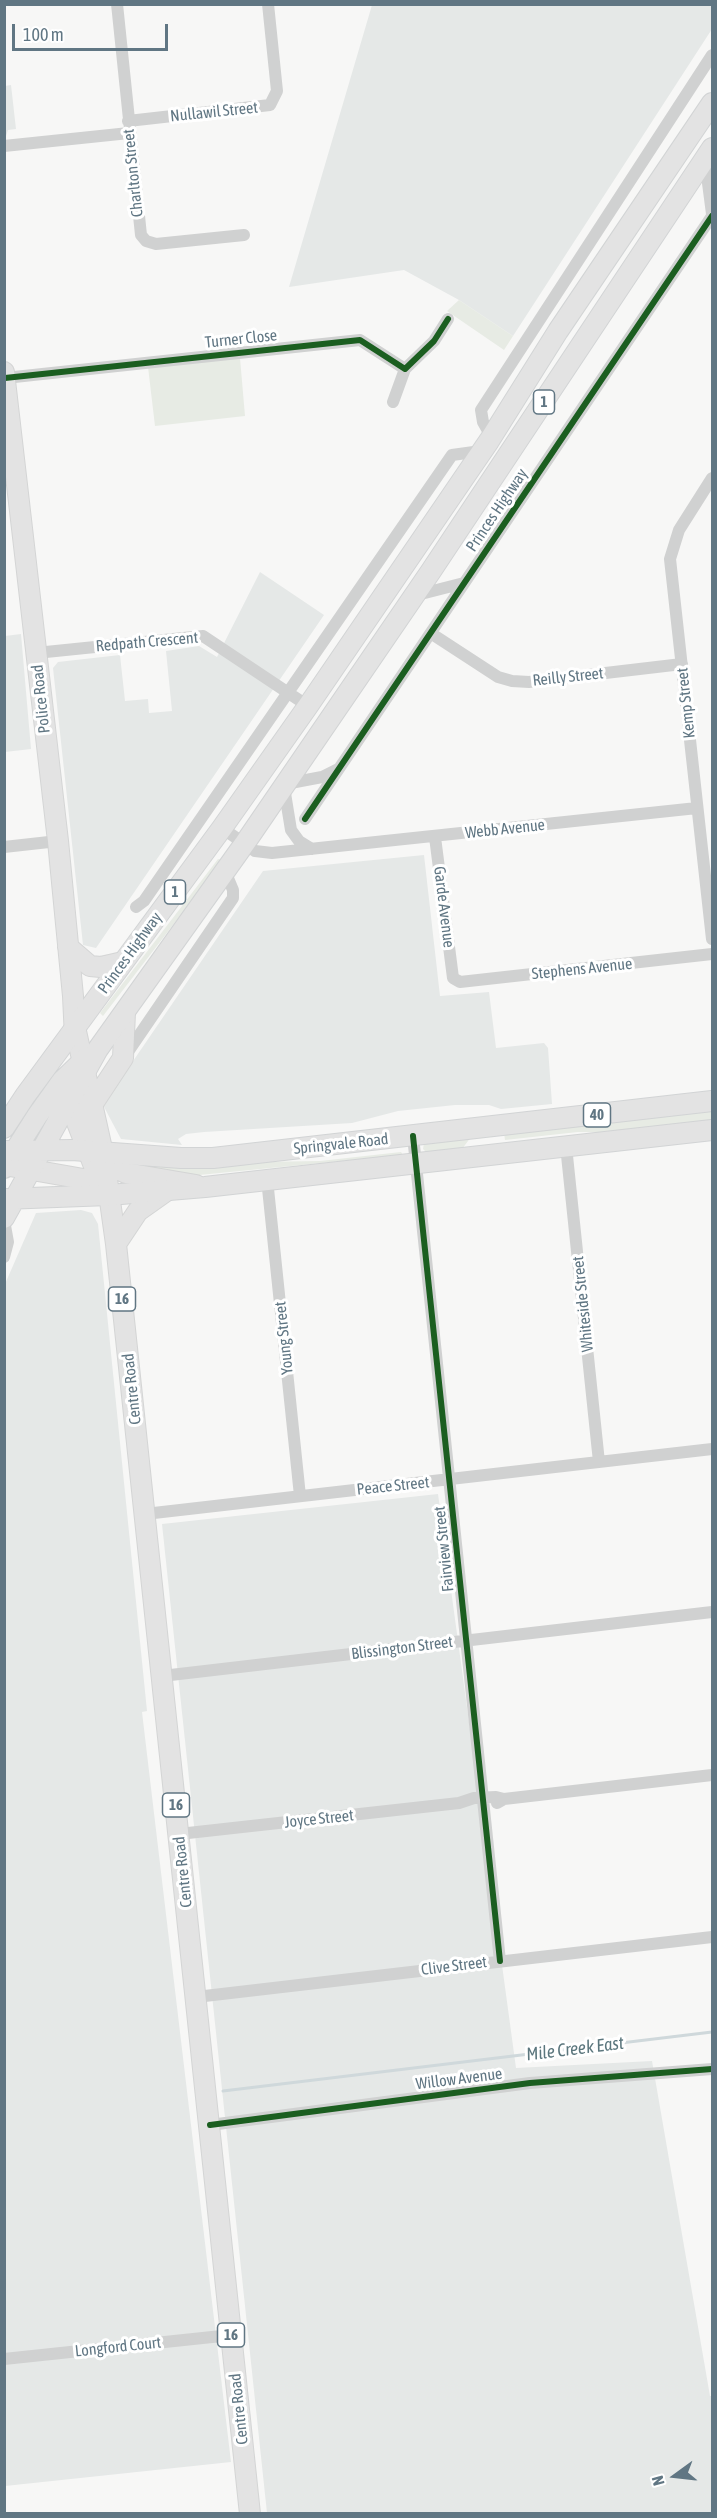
<!DOCTYPE html>
<html>
<head>
<meta charset="utf-8">
<style>
	body { margin:0 }
	#map { position:relative; width:717px; height:2518px; overflow:hidden; background:#f7f7f6; font-family:"Asap Condensed",sans-serif }
	canvas { display:block }
	.frame { position:absolute; inset:0; border:6px solid #607683; pointer-events:none }
	.north { position:absolute; left:645px; top:2446px; width:60px; height:60px; -webkit-text-stroke:4px #fff; paint-order:stroke; rotate:255deg; font-size:16px; font-weight:700; line-height:24px; text-align:center; color:#607683 }
	.north::after { content:''; display:block; margin:auto; width:21px; height:27px; background:#607683; clip-path:polygon(50% 0,100% 100%,50% 72%,0 100%) }
	.scale { position:absolute; left:12px; top:24px; width:156px; height:27px; box-sizing:border-box; border:3px solid #607683; border-top:0; padding-left:8px; font-size:18px; line-height:21px; white-space:nowrap; color:#607683; -webkit-text-stroke:4px #fff; paint-order:stroke }
</style>
</head>
<body>
<div id="map">
<canvas width="717" height="2518"></canvas>
<div class="frame"></div>
<div class="north">N</div>
<div class="scale">100 m</div>
</div>
<script>
const g = document.querySelector('canvas').getContext('2d');
g.lineJoin = 'round';
function fillPath(path, color) {
  g.fillStyle = color;
  g.fill(path, 'evenodd');
}
function toPath(rows) {
  const path = new Path2D();
  for (const r of rows) {
    path.moveTo(r[0], r[1]);
    for (let i = 2; i < r.length; i += 2) path.lineTo(r[i], r[i + 1]);
  }
  return path;
}
function stroke(path, color, width, dash) {
  g.strokeStyle = color;
  g.lineWidth = width;
  g.lineCap = dash ? 'butt' : 'round';
  g.setLineDash(dash || []);
  g.stroke(path);
}
function label(font, color, halo, rows, align = 'center') {
  g.font = font + ' "Asap Condensed",sans-serif';
  g.lineWidth = 6;
  g.setLineDash([]);
  g.textBaseline = 'middle';
  g.strokeStyle = halo;
  g.fillStyle = color;
  for (const [text, x, y, turn = 0] of rows) {
    g.save();
    g.translate(x, y);
    g.rotate((+turn || 0) * Math.PI / 180);
    g.textAlign = isNaN(turn) ? turn : align;
    if (halo) g.strokeText(text, 0, 0);
    g.fillText(text, 0, 0);
    g.restore();
  }
}
fillPath(toPath([
	[372,5,712,5,712,29,513,336,459,300,404,270,289,287],
	[11,85,16,129,8,130,5,139,5,86],
	[260,572,324,615,96,948,83,945,53,668,58,662,120,655,125,701,148,699,149,713,172,711,166,651,199,646,217,657],
	[21,634,31,749,5,752,5,636],
	[424,855,440,996,489,992,496,1048,544,1043,548,1048,552,1104,501,1109,489,1105,455,1105,398,1111,352,1123,204,1132,186,1134,178,1139,182,1145,121,1139,103,1105,263,871],
	[81,1210,92,1213,98,1224,147,1711,142,1712,231,2462,5,2486,5,1284,36,1213],
	[438,1494,516,2068,652,2061,710,2396,712,2396,712,2513,267,2513,162,1524]
]), '#e5e8e7');
fillPath(toPath([
	[459,300,513,336,504,350,447,311],
	[240,358,245,416,155,426,148,367],
	[218,859,223,860,103,1016,100,1013],
	[712,1109,712,1122,623,1132,578,1132,505,1140,504,1133],
	[471,1137,462,1149,427,1153,423,1149,424,1143],
	[401,1152,403,1155,189,1176,128,1164,320,1161]
]), '#e7ebe4');
stroke(toPath([
	[223,2091,712,2032]
]), '#cfd8db', 3);
const primary = toPath([
	[4,372,58,841,73,996,75,1038],
	[68,947,90,966,101,967,123,962],
	[75,1027,104,1158,116,1244,250,2514],
	[73,1085,76,1120,94,1166],
	[92,1105,123,1058,125,1012],
	[98,1160,126,1173,196,1185],
	[4,1165,89,1180,109,1195],
	[116,1244,138,1211,169,1189]
]);
const trunk = toPath([
	[4,1128,25,1096,222,828,308,706,489,441,558,331,712,103],
	[4,1151,72,1150,181,1158,213,1158,712,1101],
	[4,1168,37,1116,62,1081,86,1058],
	[4,1199,109,1195,205,1187,712,1130],
	[4,1218,98,1049,245,843,431,571,712,148]
]);
stroke(primary, '#d4d5d5', 22);
stroke(trunk, '#d2d4d5', 22);
stroke(toPath([
	[117,4,141,235,146,241,156,244,244,235],
	[128,121,270,105,277,91,268,4],
	[4,146,129,133],
	[705,160,712,214],
	[5,378,360,340,405,369,434,341,448,319],
	[393,402,405,369],
	[491,436,483,422,481,410,712,55],
	[712,478,679,530,670,559,712,939],
	[413,596,464,583],
	[432,634,498,677,512,681,529,682,682,664],
	[36,653,203,636,308,706],
	[285,784,322,777,338,769],
	[284,787,291,830,299,841,312,849],
	[305,819,712,216],
	[222,828,255,851,272,853,697,808],
	[435,837,453,978,460,982,712,954],
	[4,847,58,841],
	[136,907,144,901,452,455,481,451],
	[125,1056,233,898,233,890,225,871],
	[413,1136,500,1961],
	[566,1146,599,1462],
	[267,1179,300,1496],
	[4,1220,8,1242,4,1257],
	[145,1514,712,1449],
	[162,1676,712,1612],
	[497,1803,504,1799,712,1775],
	[179,1834,459,1803,474,1798,496,1797,504,1799],
	[196,1997,712,1937],
	[210,2125,530,2083,712,2069],
	[4,2359,231,2335]
]), '#d0d1d1', 12);
stroke(primary, '#e3e3e3', 20);
stroke(trunk, '#e3e3e3', 20);
stroke(toPath([
	[5,378,360,340,405,369,434,341,448,319],
	[305,819,712,216],
	[413,1136,500,1961],
	[210,2125,530,2083,712,2069]
]), '#1b5e20', 6);
for (const [x, y, w] of [
	[544,402,21],
	[175,892,21],
	[597,1115,27],
	[122,1299,27],
	[176,1805,27],
	[231,2335,27]
]) {
  const box = new Path2D();
  box.roundRect(x - w / 2, y - 12, w, 24, 4.5);
  g.fillStyle = '#fff';
  g.fill(box);
  stroke(box, '#607683', 1.5);
}
label('bold 15px', '#607683', null, [
	["1",544,402],
	["1",175,892],
	["40",597,1115],
	["16",122,1299],
	["16",176,1805],
	["16",231,2335]
]);
label('16px', '#607683', '#fff', [
	["Nullawil Street",214,112,-6],
	["Charlton Street",133,173,-96],
	["Turner Close",241,339,-6],
	["Princes Highway",497,510,-56],
	["Redpath Crescent",147,642,-5],
	["Reilly Street",568,677,-6],
	["Police Road",41,699,-96],
	["Kemp Street",686,703,-96],
	["Webb Avenue",505,829,-6],
	["Garde Avenue",444,907,83],
	["Princes Highway",130,953,-54],
	["Stephens Avenue",582,969,-6],
	["Springvale Road",341,1144,-6],
	["Whiteside Street",583,1304,-96],
	["Young Street",284,1338,-96],
	["Centre Road",132,1389,-96],
	["Peace Street",393,1486,-6],
	["Fairview Street",444,1549,-96],
	["Blissington Street",402,1648,-7],
	["Joyce Street",319,1819,-6],
	["Centre Road",183,1872,-96],
	["Clive Street",454,1966,-7],
	["Willow Avenue",459,2079,-7],
	["Longford Court",118,2347,-6],
	["Centre Road",239,2409,-96]
]);
label('italic 18px', '#5b767d', '#fff', [
	["Mile Creek East",575,2049,-7]
]);
</script>
</body>
</html>
